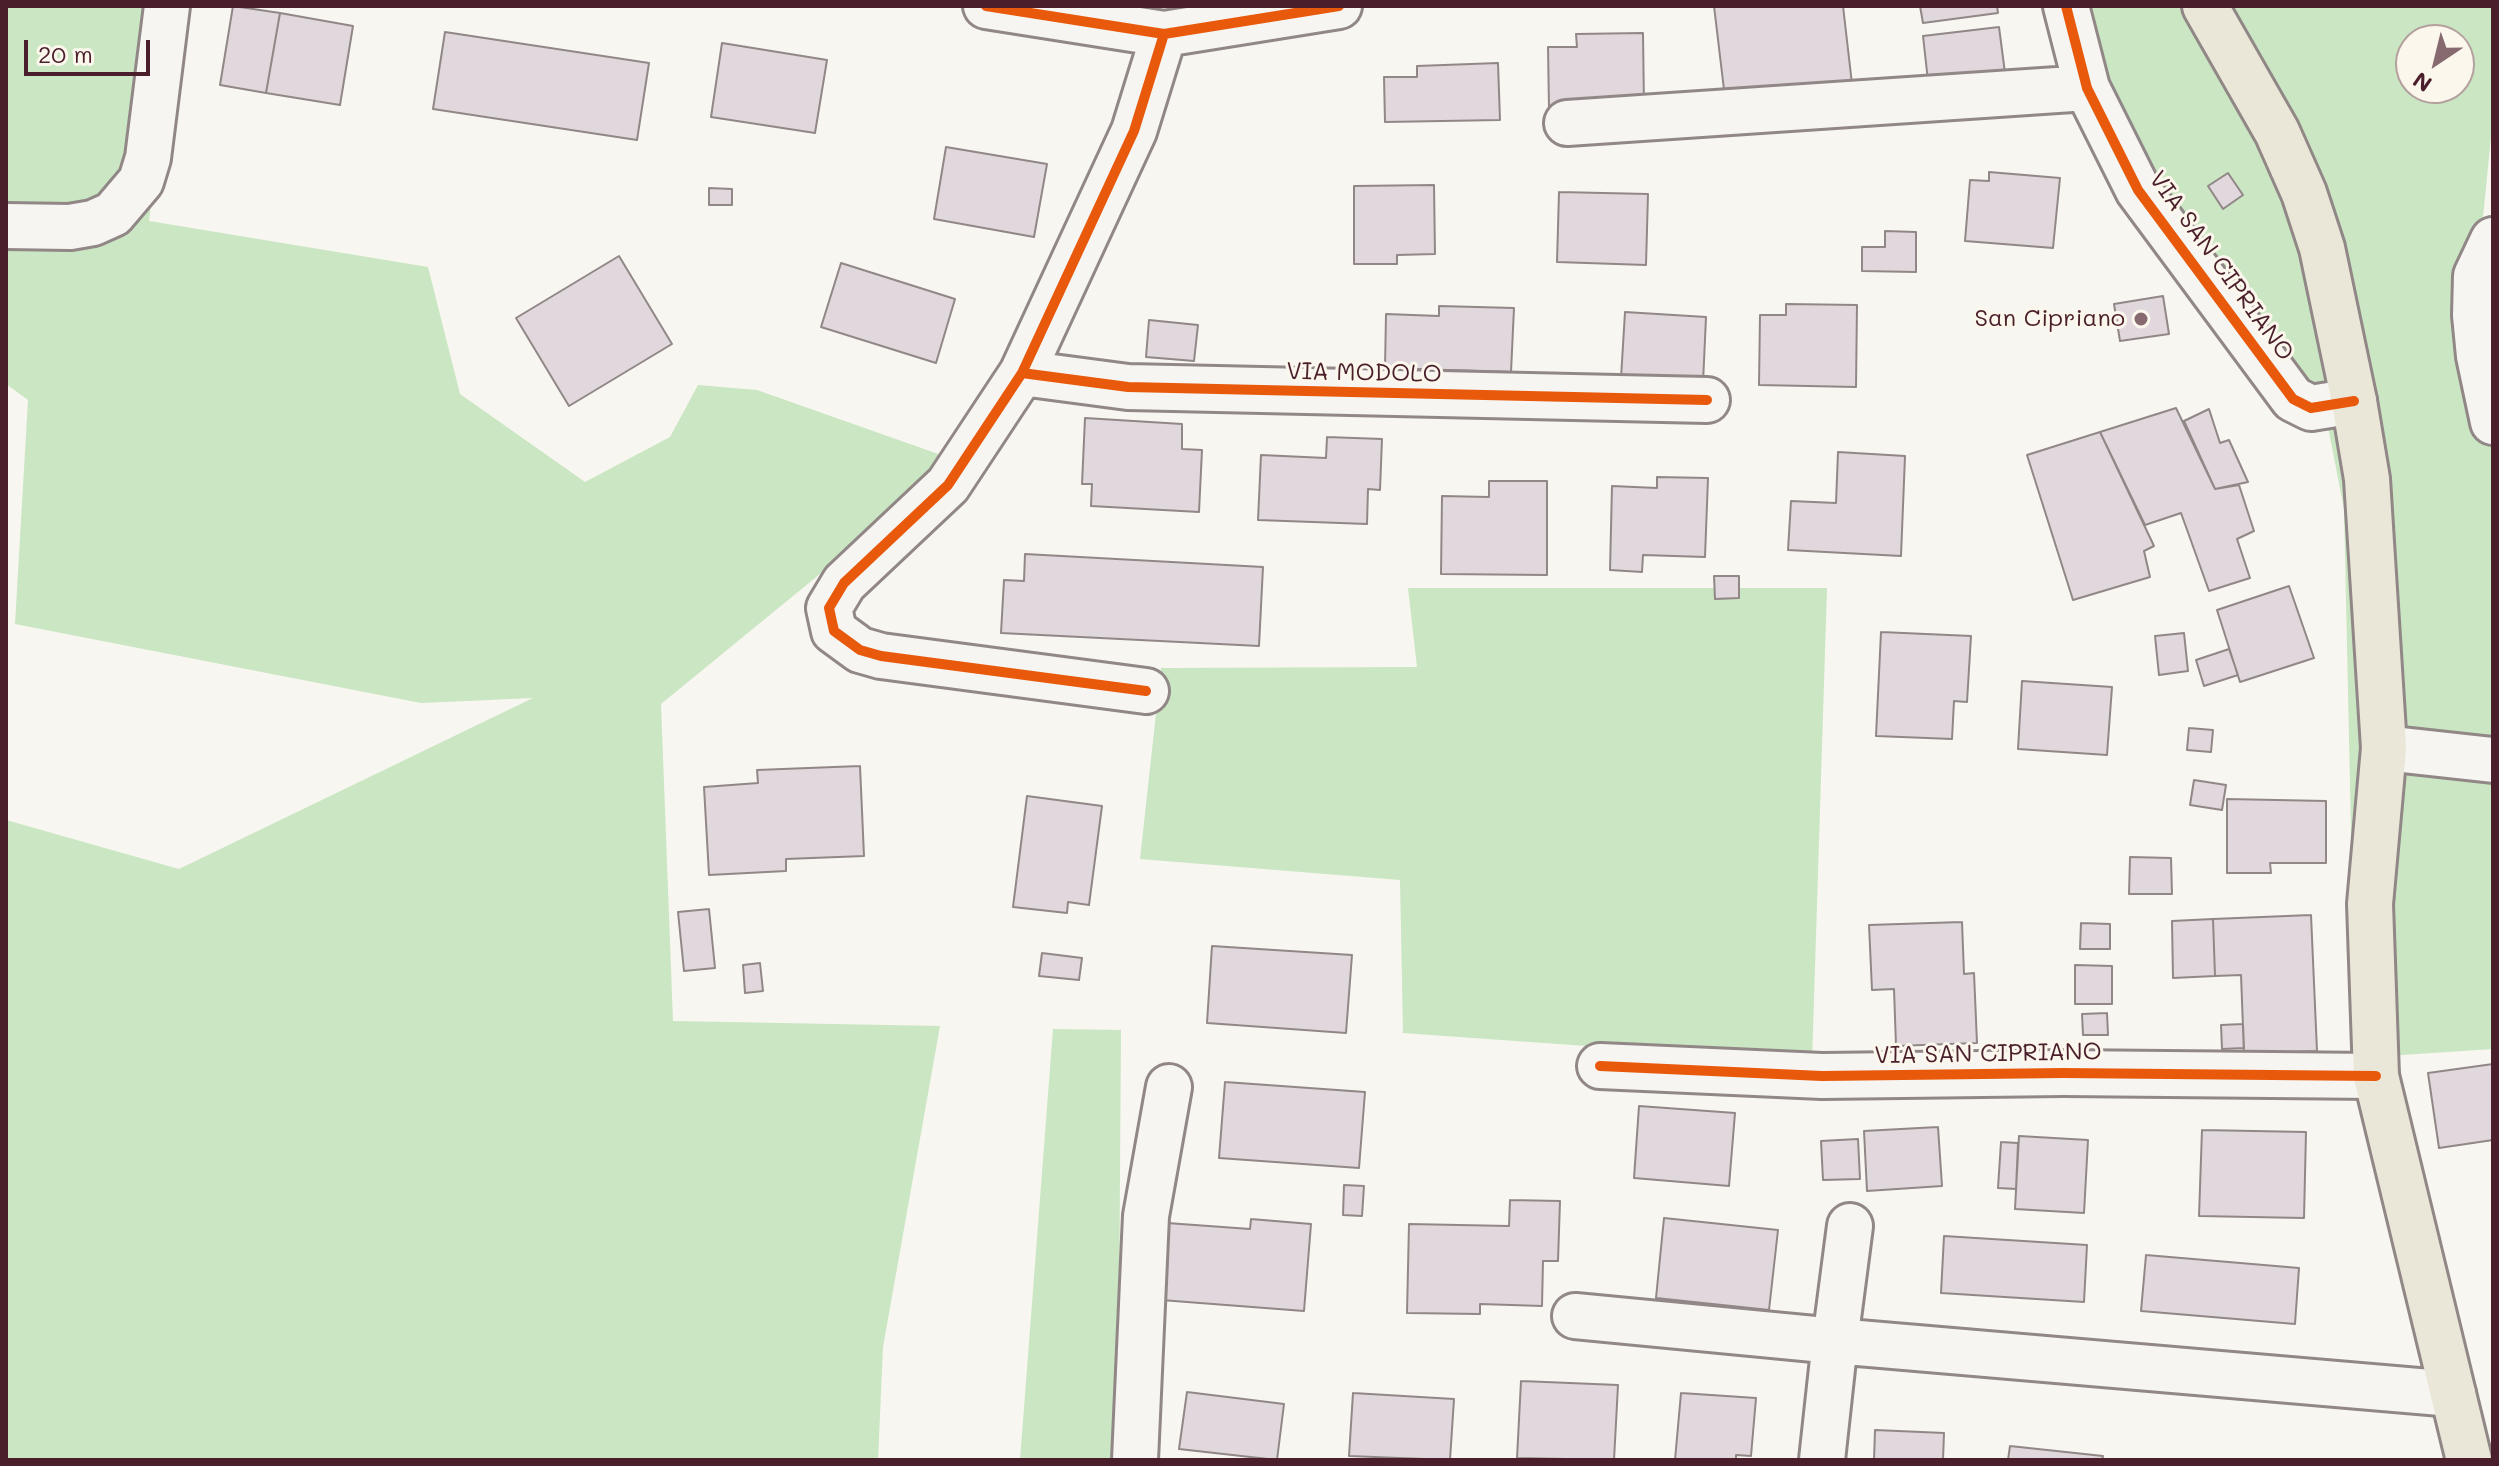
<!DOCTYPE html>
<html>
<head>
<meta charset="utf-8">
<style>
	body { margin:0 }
	#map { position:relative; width:2499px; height:1466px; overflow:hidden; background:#f8f6f0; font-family:Mali,sans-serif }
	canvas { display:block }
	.frame { position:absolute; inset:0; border:8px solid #4a1f2b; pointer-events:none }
	.north { position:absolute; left:2395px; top:24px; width:80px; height:80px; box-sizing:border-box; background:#fbf7ec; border:2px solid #b4a19f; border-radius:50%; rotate:215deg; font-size:22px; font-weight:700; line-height:32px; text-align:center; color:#4a1f2b }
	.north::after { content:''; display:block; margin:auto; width:28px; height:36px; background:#876a70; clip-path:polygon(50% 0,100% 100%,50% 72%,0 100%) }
	.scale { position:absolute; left:24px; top:40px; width:126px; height:36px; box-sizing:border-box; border:4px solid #4a1f2b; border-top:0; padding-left:10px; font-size:24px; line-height:28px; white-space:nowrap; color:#4a1f2b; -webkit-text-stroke:6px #fbf7ec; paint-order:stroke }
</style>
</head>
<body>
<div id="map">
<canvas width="2499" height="1466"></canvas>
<div class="frame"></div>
<div class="north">N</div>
<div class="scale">20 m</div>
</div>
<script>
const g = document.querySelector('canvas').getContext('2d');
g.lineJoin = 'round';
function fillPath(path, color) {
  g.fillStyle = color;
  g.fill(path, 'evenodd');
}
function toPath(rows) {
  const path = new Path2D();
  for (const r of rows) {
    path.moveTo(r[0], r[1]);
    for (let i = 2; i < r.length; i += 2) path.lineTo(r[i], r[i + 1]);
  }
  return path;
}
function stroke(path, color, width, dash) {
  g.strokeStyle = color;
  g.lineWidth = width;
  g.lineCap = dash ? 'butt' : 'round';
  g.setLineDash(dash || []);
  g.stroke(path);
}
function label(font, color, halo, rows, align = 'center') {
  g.font = font + ' Mali,sans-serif';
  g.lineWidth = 6;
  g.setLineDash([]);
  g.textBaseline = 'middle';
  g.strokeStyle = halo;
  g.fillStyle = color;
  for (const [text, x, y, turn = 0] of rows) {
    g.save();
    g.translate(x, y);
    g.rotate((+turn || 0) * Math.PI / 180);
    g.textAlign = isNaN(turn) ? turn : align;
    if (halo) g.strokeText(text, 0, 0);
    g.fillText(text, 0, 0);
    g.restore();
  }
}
fillPath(toPath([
	[6,6,176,6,149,221,428,267,460,394,585,482,670,437,698,385,757,390,958,461,661,704,673,1021,940,1026,883,1347,878,1460,6,1460,6,820,179,869,533,698,421,703,15,624,28,400,6,384],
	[2083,6,2493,6,2493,116,2480,248,2493,422,2493,1049,2356,1058,2344,509,2320,386,2307,389,2140,162,2120,121],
	[2411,40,2459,40,2459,88,2411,88],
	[1408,588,1827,588,1812,1062,1403,1033,1400,880,1140,859,1161,668,1417,667],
	[1053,1029,1121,1030,1118,1460,1020,1460]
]), '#cae6c2');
const building = toPath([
	[233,6,280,13,266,93,220,85,233,6],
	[1714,6,1843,6,1852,84,1725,98,1714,6],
	[1920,6,1997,6,1998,13,1923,23,1920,6],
	[280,13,353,26,340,105,266,93,280,13],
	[1999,27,2005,73,1928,81,1923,36,1999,27],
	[445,32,649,63,637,140,433,109,445,32],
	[1643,33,1644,107,1549,109,1548,47,1577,47,1576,34,1643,33],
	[722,43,827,60,815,133,711,117,722,43],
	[1498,63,1500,120,1385,122,1384,77,1417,77,1417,66,1498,63],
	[946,147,1047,164,1034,237,934,219,946,147],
	[1989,172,2060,178,2053,248,1965,241,1970,180,1989,181,1989,172],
	[2228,173,2243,195,2223,209,2208,186,2228,173],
	[1434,185,1435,254,1397,255,1397,264,1354,264,1354,186,1434,185],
	[709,188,732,189,732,205,709,205,709,188],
	[1559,192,1648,194,1646,265,1557,262,1559,192],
	[1885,231,1916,232,1916,272,1862,271,1862,247,1885,247,1885,231],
	[619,256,672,344,569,406,516,318,619,256],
	[841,263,955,299,936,363,821,327,841,263],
	[2163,296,2169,334,2120,341,2114,304,2163,296],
	[1786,304,1857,305,1856,387,1759,385,1760,315,1786,315,1786,304],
	[1439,306,1514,308,1511,372,1385,368,1386,314,1439,316,1439,306],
	[1625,312,1706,317,1703,383,1621,378,1625,312],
	[1149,320,1198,325,1194,361,1146,357,1149,320],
	[2176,408,2215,489,2239,485,2254,531,2237,539,2250,578,2209,591,2181,513,2145,525,2100,432,2176,408],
	[2209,409,2220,443,2229,440,2248,482,2215,489,2184,421,2209,409],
	[1085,418,1182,424,1182,449,1202,450,1199,512,1091,506,1092,484,1082,484,1085,418],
	[2100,432,2154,546,2144,551,2150,577,2073,600,2027,455,2100,432],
	[1327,437,1382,439,1380,490,1368,489,1367,524,1258,520,1261,455,1326,458,1327,437],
	[1838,452,1905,456,1901,556,1788,550,1791,501,1836,503,1838,452],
	[1657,477,1708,478,1705,557,1643,555,1642,572,1610,570,1612,486,1657,488,1657,477],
	[1489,481,1547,481,1547,575,1441,574,1442,496,1489,497,1489,481],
	[1025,554,1263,567,1259,646,1001,633,1004,580,1024,581,1025,554],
	[1714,576,1739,576,1739,598,1715,599,1714,576],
	[2289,586,2314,658,2240,682,2217,610,2289,586],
	[1881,632,1971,636,1967,702,1954,701,1952,739,1876,736,1881,632],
	[2184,633,2188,671,2159,675,2155,636,2184,633],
	[2229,649,2238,675,2204,686,2196,660,2229,649],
	[2022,681,2112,687,2107,755,2018,749,2022,681],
	[2189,728,2213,730,2211,752,2187,750,2189,728],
	[860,766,864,856,786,859,786,871,709,875,704,787,758,783,757,770,860,766],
	[2194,780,2226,785,2222,810,2190,805,2194,780],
	[1027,796,1102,806,1089,905,1068,902,1067,913,1013,907,1027,796],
	[2227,799,2326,801,2326,863,2270,863,2271,873,2227,873,2227,799],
	[2130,857,2171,858,2172,894,2129,894,2130,857],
	[709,909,715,968,684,971,678,912,709,909],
	[2311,915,2317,1051,2244,1054,2241,975,2215,976,2213,919,2311,915],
	[2213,919,2215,976,2173,978,2172,921,2213,919],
	[1962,922,1964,974,1974,973,1977,1043,1896,1046,1894,989,1872,990,1869,925,1962,922],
	[2081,923,2110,924,2110,949,2080,949,2081,923],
	[1212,946,1352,955,1346,1033,1207,1023,1212,946],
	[1042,953,1082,958,1079,980,1039,976,1042,953],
	[760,963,763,991,745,993,743,965,760,963],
	[2075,965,2112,966,2112,1004,2075,1004,2075,965],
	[2107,1013,2108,1035,2083,1035,2082,1014,2107,1013],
	[2243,1024,2244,1048,2222,1049,2221,1025,2243,1024],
	[2493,1064,2493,1140,2439,1148,2428,1073,2493,1064],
	[1225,1082,1365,1092,1359,1168,1219,1158,1225,1082],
	[1639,1106,1735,1113,1729,1186,1634,1178,1639,1106],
	[1938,1127,1942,1186,1867,1191,1864,1131,1938,1127],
	[2202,1130,2306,1132,2304,1218,2199,1216,2202,1130],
	[2019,1136,2088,1140,2084,1213,2015,1209,2019,1136],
	[1858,1139,1860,1179,1823,1180,1821,1141,1858,1139],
	[2001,1142,2018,1143,2016,1189,1998,1188,2001,1142],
	[1344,1185,1364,1186,1362,1216,1343,1215,1344,1185],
	[1510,1200,1560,1201,1558,1261,1543,1261,1542,1306,1480,1304,1480,1314,1407,1313,1409,1224,1509,1226,1510,1200],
	[1664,1218,1778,1230,1769,1310,1656,1298,1664,1218],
	[1251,1219,1311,1224,1304,1311,1161,1300,1167,1223,1250,1229,1251,1219],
	[1944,1236,2087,1245,2084,1302,1941,1293,1944,1236],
	[2146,1255,2299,1268,2295,1324,2141,1311,2146,1255],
	[1521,1381,1618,1385,1614,1460,1517,1458,1521,1381],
	[1187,1392,1284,1404,1277,1460,1179,1449,1187,1392],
	[1353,1393,1454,1399,1450,1460,1349,1456,1353,1393],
	[1681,1393,1756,1398,1751,1456,1736,1455,1736,1460,1675,1460,1681,1393],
	[1875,1430,1944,1433,1943,1460,1874,1460,1875,1430],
	[2010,1446,2103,1456,2102,1460,2008,1460,2010,1446]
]);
fillPath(building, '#e0d8dc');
stroke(building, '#918787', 2);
const minor = toPath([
	[986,6,1164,34,1339,6],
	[2066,6,2087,88,2138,190,2293,399,2311,408,2354,401],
	[1567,123,2087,88],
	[6,226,70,227,93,223,113,214,141,181,148,158,167,6],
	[2493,240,2476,276,2475,315,2479,356,2493,422],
	[1022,373,1128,387,1707,400],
	[1146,691,881,656,860,650,834,631,829,608,844,583,948,485,1022,373,1134,131,1164,34],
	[2384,748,2493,760],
	[1600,1066,1822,1076,2063,1073,2376,1076],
	[1575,1316,1835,1341,1850,1226],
	[1135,1460,1146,1216,1169,1087],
	[1822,1460,1835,1341,2453,1394]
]);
const major = toPath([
	[2205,6,2277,132,2304,193,2322,248,2354,401,2367,479,2384,748,2370,904,2376,1076,2469,1460]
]);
stroke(minor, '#918787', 50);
stroke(major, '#918787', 50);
stroke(minor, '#f6f5f1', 44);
stroke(major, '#eae7d8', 44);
stroke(toPath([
	[986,6,1164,34,1339,6],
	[2066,6,2087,88,2138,190,2293,399,2311,408,2354,401],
	[1022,373,1128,387,1707,400],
	[1146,691,881,656,860,650,834,631,829,608,844,583,948,485,1022,373,1134,131,1164,34],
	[1600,1066,1822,1076,2063,1073,2376,1076]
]), '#e8590c', 10);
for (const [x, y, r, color] of [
	[2141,319,8,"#876a70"]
]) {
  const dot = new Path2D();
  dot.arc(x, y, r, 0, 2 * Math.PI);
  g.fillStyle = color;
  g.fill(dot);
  stroke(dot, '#fbf7ec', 3);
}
label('24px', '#4a1f2b', '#fbf7ec', [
	["VIA SAN CIPRIANO",2221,266,54],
	["VIA MODOLO",1364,373,1],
	["VIA SAN CIPRIANO",1988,1054,-1]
]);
label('24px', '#4a1f2b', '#fbf7ec', [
	["San Cipriano",2125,319]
], 'right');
</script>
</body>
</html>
